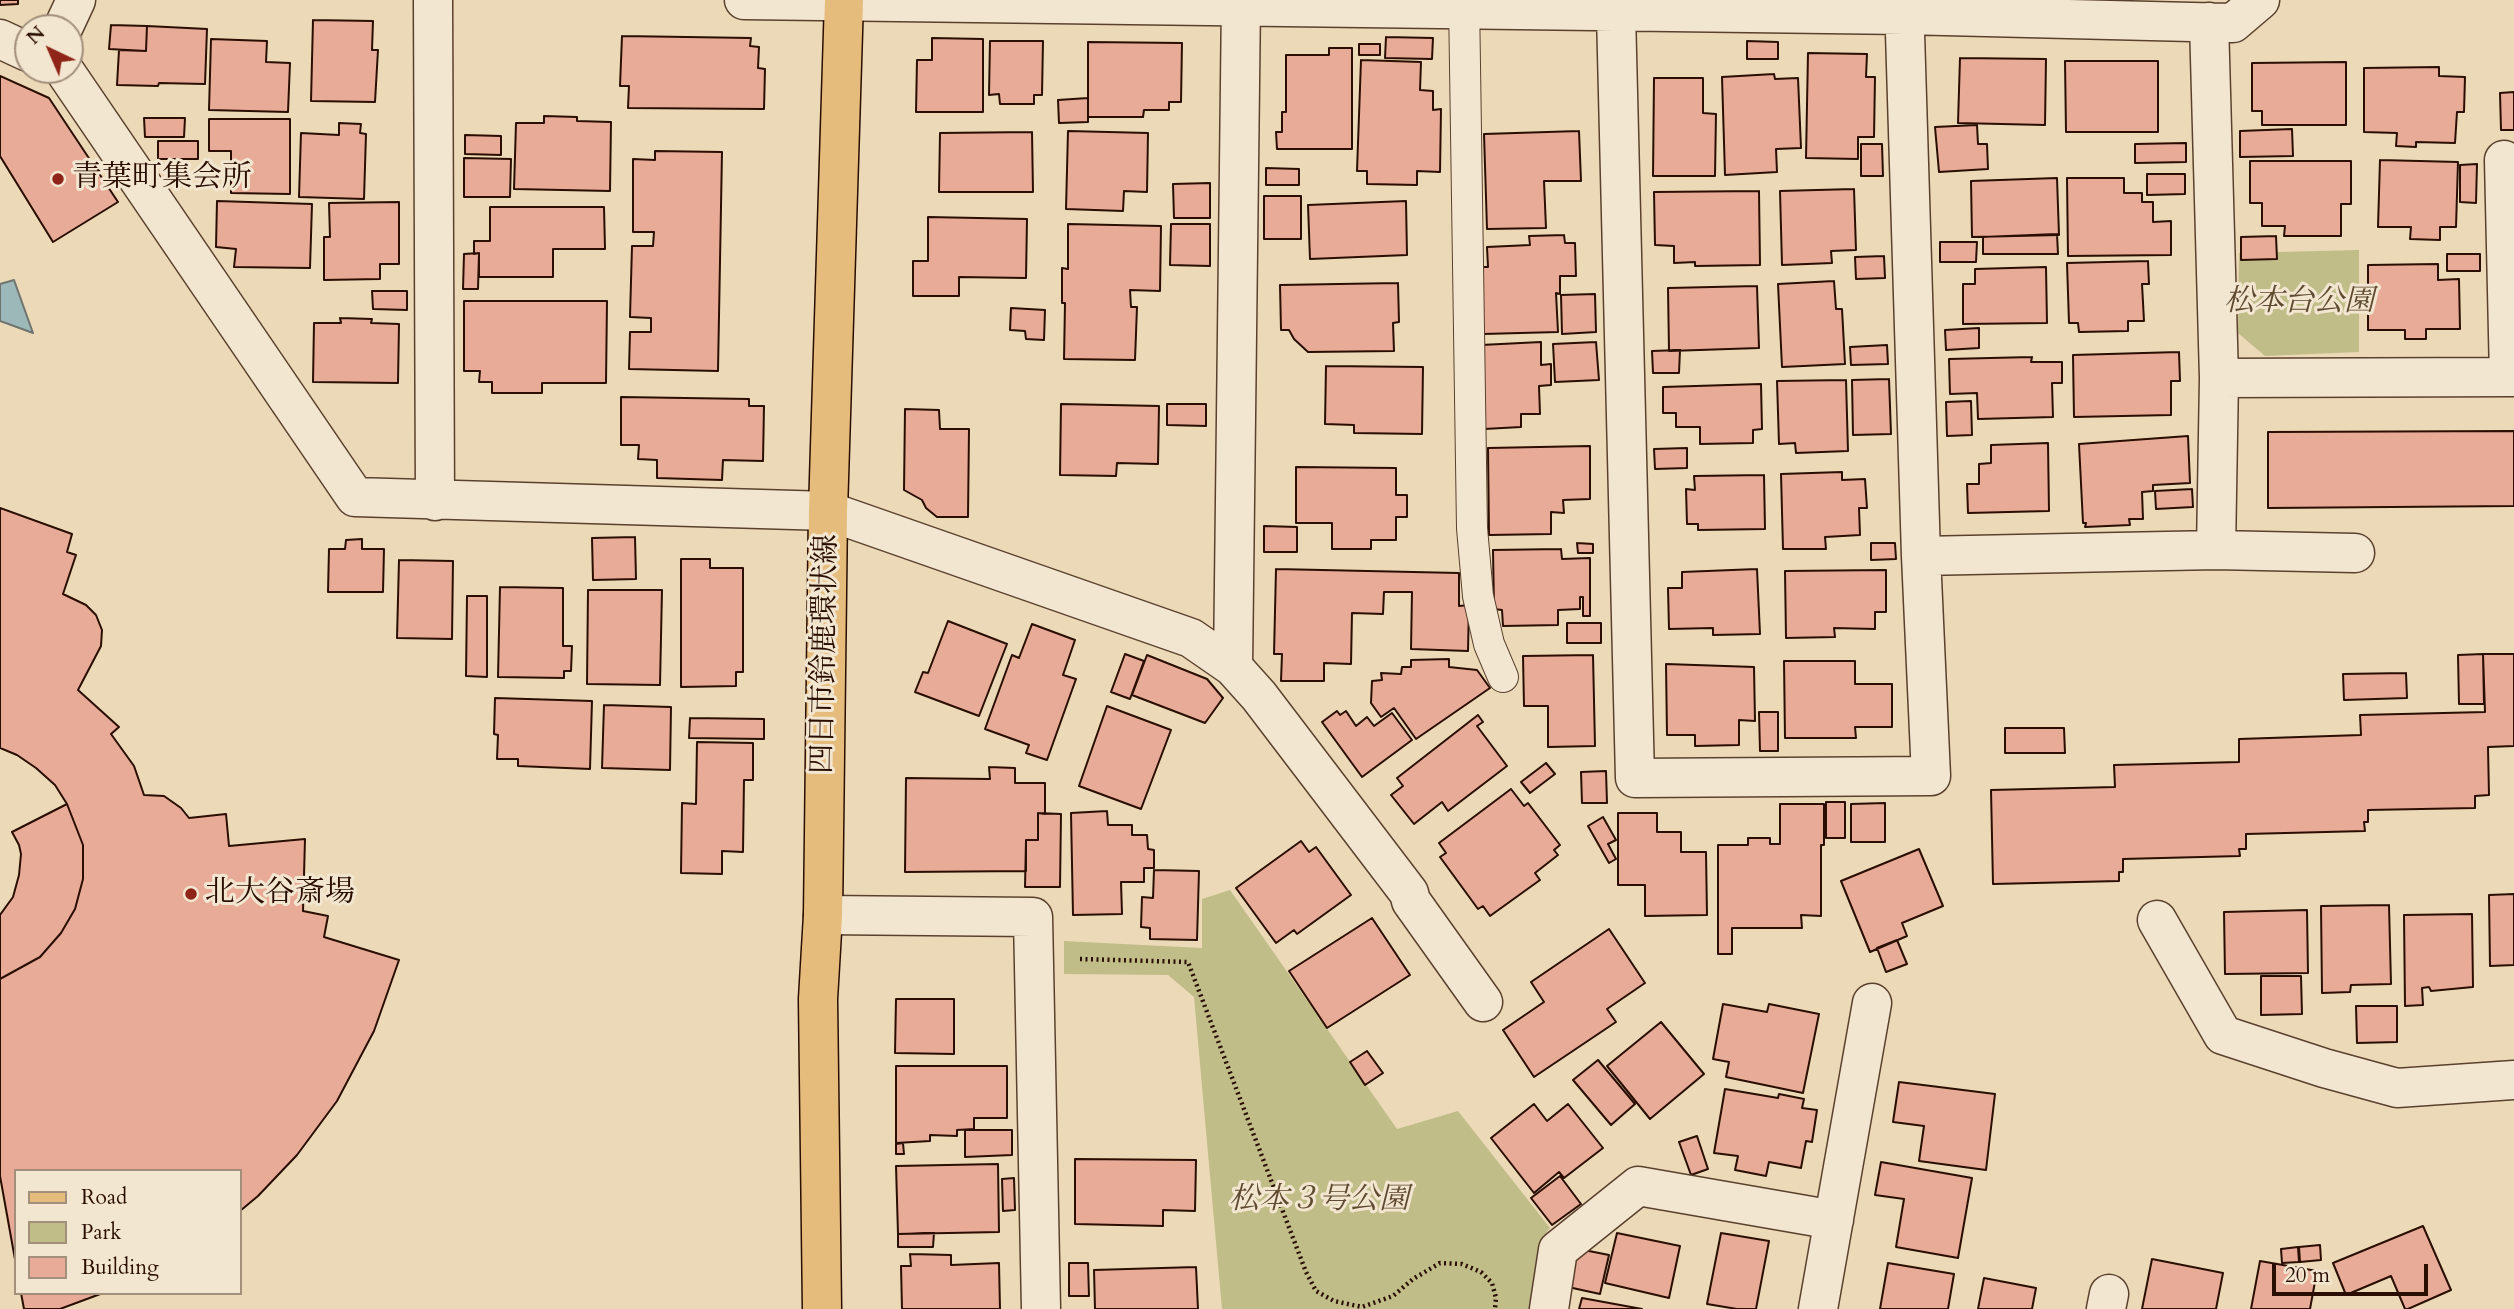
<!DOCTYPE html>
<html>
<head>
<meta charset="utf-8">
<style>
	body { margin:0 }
	#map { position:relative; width:2514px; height:1309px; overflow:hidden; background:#ecd9b7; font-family:Cardo,serif }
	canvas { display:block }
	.legend { position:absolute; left:14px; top:1169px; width:228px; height:126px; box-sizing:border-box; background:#f3e6d0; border:2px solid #a2907d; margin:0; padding:9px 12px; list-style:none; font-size:21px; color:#290e01 }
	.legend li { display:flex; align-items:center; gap:14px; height:35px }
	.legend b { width:35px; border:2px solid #a2907d }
	.north { position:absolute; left:14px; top:14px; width:70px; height:70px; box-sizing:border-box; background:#f3e6d0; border:2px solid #a2907d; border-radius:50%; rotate:316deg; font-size:19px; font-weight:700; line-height:28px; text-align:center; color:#290e01 }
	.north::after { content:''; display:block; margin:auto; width:24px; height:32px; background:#8f2418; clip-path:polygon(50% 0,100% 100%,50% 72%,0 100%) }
	.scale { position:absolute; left:2272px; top:1264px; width:156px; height:32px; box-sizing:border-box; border:4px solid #290e01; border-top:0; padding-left:9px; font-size:21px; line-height:24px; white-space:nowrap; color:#290e01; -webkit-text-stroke:5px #f3e6d0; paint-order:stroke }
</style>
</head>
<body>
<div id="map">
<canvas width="2514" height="1309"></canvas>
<ul class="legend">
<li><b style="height:9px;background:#e6bc7c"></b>Road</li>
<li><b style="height:19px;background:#c0bd89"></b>Park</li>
<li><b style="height:19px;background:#e7ab98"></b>Building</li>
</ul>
<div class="north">N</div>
<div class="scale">20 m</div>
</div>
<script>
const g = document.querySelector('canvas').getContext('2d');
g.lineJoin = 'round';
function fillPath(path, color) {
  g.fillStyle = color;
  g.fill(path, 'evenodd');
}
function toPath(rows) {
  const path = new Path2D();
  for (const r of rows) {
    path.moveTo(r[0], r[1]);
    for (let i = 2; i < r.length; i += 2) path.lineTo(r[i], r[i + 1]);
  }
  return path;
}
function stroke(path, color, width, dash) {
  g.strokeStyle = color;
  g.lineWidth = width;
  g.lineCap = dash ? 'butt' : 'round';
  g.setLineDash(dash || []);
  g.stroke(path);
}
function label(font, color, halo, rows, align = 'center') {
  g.font = font + ' Cardo,"Noto Serif JP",serif';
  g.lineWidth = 6;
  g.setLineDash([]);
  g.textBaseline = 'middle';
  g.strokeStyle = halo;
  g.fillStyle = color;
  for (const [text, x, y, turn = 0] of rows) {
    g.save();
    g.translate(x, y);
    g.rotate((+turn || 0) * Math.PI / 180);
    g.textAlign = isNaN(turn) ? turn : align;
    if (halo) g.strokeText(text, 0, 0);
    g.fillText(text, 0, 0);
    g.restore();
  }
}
fillPath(toPath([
	[2359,250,2359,352,2265,356,2238,333,2239,253],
	[1230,890,1397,1129,1458,1111,1550,1228,1539,1242,1529,1309,1222,1309,1194,997,1168,975,1064,974,1064,941,1202,948,1202,899]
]), '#c0bd89');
const water = toPath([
	[14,280,33,333,0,321,0,284,14,280]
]);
fillPath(water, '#9db8b9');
stroke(water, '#6f746f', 2);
const building = toPath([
	[0,0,18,0,18,4,0,5,0,0],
	[313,20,373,21,372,50,378,50,375,102,311,101,313,20],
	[111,25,147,26,146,51,109,49,111,25],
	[147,26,207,29,205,84,159,83,158,86,117,85,119,50,146,51,147,26],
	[622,36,751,38,750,46,759,47,758,68,765,69,764,109,628,108,629,86,620,86,622,36],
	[1386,37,1433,38,1432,59,1385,58,1386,37],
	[932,38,983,39,983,112,916,112,917,60,932,60,932,38],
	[211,39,267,41,266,62,290,63,288,112,209,110,211,39],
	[990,41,1043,41,1042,95,1034,95,1034,104,1000,104,999,94,989,95,990,41],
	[1747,41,1778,42,1778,59,1747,59,1747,41],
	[1088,42,1182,43,1181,102,1169,102,1169,110,1144,110,1143,117,1088,117,1088,42],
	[1359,44,1380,44,1380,55,1359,55,1359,44],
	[1329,48,1352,48,1352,149,1277,149,1276,132,1282,132,1282,112,1286,112,1286,55,1329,55,1329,48],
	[1808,53,1867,54,1866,77,1875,77,1874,137,1858,137,1858,159,1806,158,1808,53],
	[1960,58,2046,59,2045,125,1958,123,1960,58],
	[1361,60,1421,62,1420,90,1433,91,1433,110,1441,109,1440,172,1417,171,1417,185,1367,184,1367,171,1357,171,1361,60],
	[2065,61,2158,61,2158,132,2066,132,2065,61],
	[2346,62,2346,125,2262,125,2262,111,2252,111,2252,63,2346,62],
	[2439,67,2439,76,2465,77,2464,112,2457,112,2455,143,2416,142,2416,147,2396,146,2397,133,2364,132,2364,68,2439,67],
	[1774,74,1775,79,1798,78,1801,148,1776,149,1777,172,1725,175,1722,77,1774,74],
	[0,76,49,98,118,202,53,242,0,156,0,76],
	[1654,78,1703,78,1703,113,1716,114,1715,176,1653,176,1654,78],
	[2514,92,2514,130,2501,130,2500,93,2514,92],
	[1088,98,1088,122,1059,123,1058,100,1088,98],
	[544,116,577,117,577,121,611,122,610,191,514,189,516,123,544,123,544,116],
	[144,118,185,118,184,137,145,137,144,118],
	[209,119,290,119,290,194,231,193,231,151,209,151,209,119],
	[339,123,361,124,360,133,366,134,364,199,299,197,301,133,339,135,339,123],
	[1977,125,1978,144,1987,144,1988,169,1939,172,1935,127,1977,125],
	[2292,129,2293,156,2240,157,2240,131,2292,129],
	[1068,131,1148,133,1147,192,1124,191,1123,211,1066,209,1068,131],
	[1579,131,1581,181,1544,181,1546,228,1487,229,1484,134,1579,131],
	[1032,132,1033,192,939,192,940,133,1032,132],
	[465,135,501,136,501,155,465,154,465,135],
	[158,141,198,141,198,159,158,159,158,141],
	[2186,143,2186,162,2135,163,2135,144,2186,143],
	[1861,144,1882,144,1883,176,1861,176,1861,144],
	[655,151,722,152,718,371,629,369,630,332,651,332,651,318,630,317,632,246,653,246,654,232,633,232,633,159,655,160,655,151],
	[464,158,511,159,510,197,464,197,464,158],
	[2380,160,2458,162,2456,227,2440,227,2440,240,2410,239,2411,227,2378,227,2380,160],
	[2250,161,2351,161,2351,204,2341,204,2341,236,2284,236,2285,226,2262,226,2262,203,2250,203,2250,161],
	[2477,164,2476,203,2460,202,2460,165,2477,164],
	[1266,168,1299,169,1299,185,1266,185,1266,168],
	[2147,174,2185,174,2185,194,2147,195,2147,174],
	[2057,178,2059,235,1972,237,1971,181,2057,178],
	[2067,178,2124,178,2124,193,2142,193,2142,202,2153,202,2153,222,2171,221,2171,255,2068,256,2067,178],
	[1210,183,1210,218,1174,218,1173,184,1210,183],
	[1854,189,1856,250,1831,251,1832,263,1782,265,1780,191,1854,189],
	[1759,191,1760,265,1695,266,1695,262,1674,263,1674,246,1655,245,1654,192,1759,191],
	[1264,196,1301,196,1301,239,1264,239,1264,196],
	[217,201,312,204,310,268,234,267,236,249,216,247,217,201],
	[1406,201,1407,255,1310,259,1308,205,1406,201],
	[399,202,399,264,380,264,380,279,324,280,324,237,330,237,329,203,399,202],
	[490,207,604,207,605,249,553,249,553,277,479,277,479,253,474,254,474,241,490,241,490,207],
	[928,217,1027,219,1026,278,959,277,959,296,913,296,913,261,928,261,928,217],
	[1068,224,1161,226,1160,291,1130,290,1131,307,1137,307,1135,360,1064,359,1065,303,1062,303,1062,268,1068,269,1068,224],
	[1171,224,1210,224,1210,266,1170,265,1171,224],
	[2057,234,2058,254,1983,254,1983,237,2057,234],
	[1564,235,1565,243,1575,243,1576,276,1560,276,1560,294,1556,293,1558,332,1483,334,1481,267,1488,267,1487,247,1530,245,1529,236,1564,235],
	[2276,236,2277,259,2241,260,2241,237,2276,236],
	[1940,242,1977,242,1976,262,1940,262,1940,242],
	[479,253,478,289,463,289,464,254,479,253],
	[2447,254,2480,254,2480,271,2447,271,2447,254],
	[1884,256,1885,278,1856,279,1855,257,1884,256],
	[2148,261,2149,284,2142,284,2144,321,2128,321,2128,331,2079,332,2078,323,2069,323,2067,263,2148,261],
	[2438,264,2438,280,2459,279,2460,329,2426,329,2426,339,2405,339,2405,330,2368,330,2368,265,2438,264],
	[2046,267,2047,323,1963,324,1963,284,1975,284,1975,269,2046,267],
	[1834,281,1836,309,1842,309,1845,364,1782,367,1778,284,1834,281],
	[1398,283,1399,322,1393,323,1394,351,1308,352,1294,339,1289,330,1281,330,1280,285,1398,283],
	[1757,286,1759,348,1669,351,1668,288,1757,286],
	[372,291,407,291,407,310,373,309,372,291],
	[1595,294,1596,332,1562,334,1561,295,1595,294],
	[464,301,607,301,606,383,542,383,542,393,492,393,492,382,479,382,480,371,464,371,464,301],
	[1011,308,1045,310,1044,340,1026,339,1025,331,1010,330,1011,308],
	[340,318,372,319,371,323,399,324,398,383,313,382,314,323,341,323,340,318],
	[1979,328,1979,348,1946,350,1945,330,1979,328],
	[1541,342,1541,365,1551,364,1551,385,1539,386,1540,414,1521,414,1521,427,1484,429,1481,345,1541,342],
	[1596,342,1599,380,1555,382,1553,344,1596,342],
	[1887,345,1888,364,1851,365,1850,347,1887,345],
	[1680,350,1679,373,1653,373,1652,351,1680,350],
	[2179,352,2180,381,2171,381,2171,415,2074,417,2073,355,2179,352],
	[2032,357,2031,362,2062,362,2062,383,2052,383,2053,417,1978,419,1977,393,1950,394,1949,359,2032,357],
	[1326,366,1423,367,1422,434,1354,433,1354,425,1325,424,1326,366],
	[1889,379,1891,434,1853,435,1852,380,1889,379],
	[1846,380,1848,451,1796,453,1795,443,1779,444,1777,381,1846,380],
	[1761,384,1762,429,1753,430,1753,443,1700,444,1700,427,1676,427,1676,413,1663,413,1663,387,1761,384],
	[621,397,749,399,749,406,764,406,763,461,723,460,722,480,657,478,657,460,638,459,639,445,621,445,621,397],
	[1971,401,1972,435,1947,436,1946,402,1971,401],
	[1061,404,1159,406,1158,464,1117,463,1116,476,1060,475,1061,404],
	[1167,404,1206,404,1206,426,1167,425,1167,404],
	[905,409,939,410,940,429,969,429,968,517,937,517,926,508,922,500,904,490,905,409],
	[2514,431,2514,506,2268,508,2268,432,2514,431],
	[2188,436,2190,483,2153,485,2153,491,2142,492,2143,519,2129,519,2130,525,2085,527,2086,523,2083,523,2079,444,2188,436],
	[2048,443,2049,511,1968,513,1967,484,1979,484,1979,464,1991,463,1991,445,2048,443],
	[1590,446,1590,499,1563,500,1564,513,1551,512,1551,534,1489,535,1488,448,1590,446],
	[1687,448,1687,468,1655,469,1654,449,1687,448],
	[1296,467,1396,468,1396,495,1407,495,1407,517,1396,517,1396,540,1371,540,1371,549,1332,549,1332,523,1296,523,1296,467],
	[1842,472,1842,480,1865,479,1867,508,1859,508,1860,535,1825,537,1826,549,1783,549,1781,474,1842,472],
	[1764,475,1765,529,1698,530,1698,524,1687,524,1686,489,1695,490,1694,476,1764,475],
	[2192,489,2193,507,2156,509,2155,491,2192,489],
	[0,508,72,534,67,552,76,555,63,594,86,605,96,615,102,630,101,646,78,690,119,727,111,734,134,766,144,795,164,796,181,808,189,818,226,814,229,846,305,839,303,911,328,916,324,937,399,960,374,1031,337,1101,297,1155,258,1196,240,1211,240,1171,16,1171,16,1265,0,1176,0,979,40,957,61,933,75,909,83,879,83,845,67,804,55,785,36,768,17,755,0,748,0,508],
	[1264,526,1297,527,1297,552,1264,552,1264,526],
	[635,537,636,579,593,580,592,538,635,537],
	[362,539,362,549,384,549,383,592,328,592,329,549,345,549,346,540,362,539],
	[1577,543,1593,544,1593,553,1578,553,1577,543],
	[1871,543,1895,543,1896,559,1871,560,1871,543],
	[1561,549,1562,559,1590,558,1590,616,1583,616,1583,597,1580,597,1580,609,1558,610,1558,625,1503,626,1502,610,1494,609,1493,550,1561,549],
	[681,559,710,559,710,568,743,568,743,672,736,672,736,686,681,687,681,559],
	[399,560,453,561,452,639,397,638,399,560],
	[1276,569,1459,573,1459,606,1469,605,1468,651,1411,649,1412,592,1384,592,1383,614,1352,613,1351,664,1324,663,1324,681,1281,681,1282,654,1274,654,1276,569],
	[1757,569,1760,634,1713,635,1713,628,1669,629,1668,588,1682,588,1682,572,1757,569],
	[1886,570,1886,612,1875,612,1875,629,1834,628,1835,637,1786,638,1785,571,1886,570],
	[500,587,563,588,563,646,572,646,571,671,564,671,564,678,498,677,500,587],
	[588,590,662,590,660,685,587,684,588,590],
	[467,596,487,596,487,677,466,676,467,596],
	[948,621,1007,644,979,716,915,692,923,672,928,673,948,621],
	[1567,623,1601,623,1601,643,1567,643,1567,623],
	[1032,624,1075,640,1063,675,1076,679,1047,760,1026,753,1029,745,985,729,1012,655,1019,658,1032,624],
	[1125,654,1144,661,1130,699,1111,692,1125,654],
	[2483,654,2484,704,2459,704,2458,655,2483,654],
	[2483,654,2514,654,2514,746,2488,747,2489,795,2475,796,2475,808,2368,810,2368,822,2364,822,2365,831,2246,834,2246,849,2239,849,2240,856,2123,859,2123,872,2119,872,2119,881,1993,884,1991,790,2115,787,2114,765,2239,762,2239,739,2361,735,2360,715,2485,712,2483,654],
	[1147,655,1207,679,1223,698,1205,723,1132,695,1147,655],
	[1593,655,1595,746,1548,747,1548,706,1524,706,1523,656,1593,655],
	[1449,659,1449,667,1477,670,1490,688,1416,739,1394,708,1381,717,1371,703,1372,681,1382,680,1381,673,1401,674,1402,667,1411,667,1411,660,1449,659],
	[1784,661,1855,661,1855,684,1892,684,1892,727,1855,727,1856,738,1785,738,1784,661],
	[1666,664,1754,667,1755,721,1739,720,1739,745,1695,746,1695,735,1667,735,1666,664],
	[2406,673,2407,698,2344,700,2343,674,2406,673],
	[495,698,592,701,590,769,518,766,518,759,497,759,498,735,494,734,495,698],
	[604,705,671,707,670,770,602,768,604,705],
	[1107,706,1171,730,1141,809,1079,786,1107,706],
	[1337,711,1340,715,1346,711,1356,726,1367,717,1374,726,1392,713,1412,740,1362,777,1322,722,1337,711],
	[1759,712,1778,712,1778,751,1760,751,1759,712],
	[1478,715,1483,722,1477,726,1507,766,1448,811,1442,802,1414,824,1391,795,1403,786,1397,778,1478,715],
	[690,718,764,719,764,739,689,738,690,718],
	[2005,728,2064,728,2065,753,2005,753,2005,728],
	[697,742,753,743,753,780,744,780,743,852,722,851,722,874,681,873,682,803,696,804,697,742],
	[1546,763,1555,774,1530,793,1521,782,1546,763],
	[989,767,1015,768,1015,783,1045,783,1045,814,1038,813,1038,840,1026,840,1026,871,905,872,906,778,990,779,989,767],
	[1606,771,1607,803,1582,803,1581,772,1606,771],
	[1511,789,1524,806,1528,803,1560,845,1554,850,1558,855,1535,873,1540,880,1490,916,1483,906,1478,909,1440,857,1446,853,1439,843,1511,789],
	[1826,802,1845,802,1845,838,1826,838,1826,802],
	[1885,803,1885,842,1851,842,1851,804,1885,803],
	[67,804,83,845,83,879,75,909,61,933,40,957,0,979,0,915,13,897,19,875,21,854,19,845,12,832,67,804],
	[1780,804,1824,804,1824,845,1821,845,1821,916,1801,915,1802,928,1732,928,1732,954,1718,954,1718,845,1748,845,1748,838,1770,838,1770,844,1780,844,1780,804],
	[1107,811,1108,825,1132,825,1132,835,1147,835,1148,849,1154,850,1154,868,1144,868,1144,882,1121,882,1122,914,1073,915,1071,813,1107,811],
	[1038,813,1061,814,1060,887,1025,887,1026,840,1038,840,1038,813],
	[1618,813,1657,813,1657,832,1681,832,1681,852,1706,852,1707,915,1645,916,1645,885,1618,885,1618,813],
	[1603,817,1616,840,1608,844,1616,859,1609,863,1588,826,1603,817],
	[1301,841,1309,852,1316,847,1351,895,1297,934,1294,930,1276,943,1236,888,1301,841],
	[1919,849,1943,906,1902,923,1907,936,1870,952,1841,881,1919,849],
	[1154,870,1199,871,1197,940,1150,939,1150,928,1141,927,1142,897,1153,898,1154,870],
	[2514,894,2514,965,2490,966,2489,895,2514,894],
	[2389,905,2391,984,2351,985,2350,992,2322,993,2321,906,2389,905],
	[2307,910,2308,973,2225,974,2224,912,2307,910],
	[2472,914,2473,987,2431,991,2429,987,2422,988,2423,1005,2405,1006,2404,915,2472,914],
	[1372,918,1410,975,1327,1028,1289,971,1372,918],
	[1609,929,1645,983,1607,1009,1616,1022,1534,1077,1503,1030,1544,1002,1531,982,1609,929],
	[1897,940,1907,964,1886,972,1877,948,1897,940],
	[2261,976,2301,976,2302,1014,2261,1015,2261,976],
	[896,999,954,999,954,1054,895,1053,896,999],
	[1723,1004,1767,1012,1769,1004,1819,1014,1803,1093,1726,1077,1729,1062,1713,1059,1723,1004],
	[2356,1006,2397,1006,2397,1042,2357,1043,2356,1006],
	[1661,1022,1704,1074,1650,1119,1607,1066,1661,1022],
	[1367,1051,1383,1073,1365,1085,1350,1062,1367,1051],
	[1598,1060,1635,1104,1611,1125,1573,1080,1598,1060],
	[896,1066,1007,1066,1007,1118,974,1118,974,1129,957,1130,957,1136,930,1135,930,1141,896,1143,896,1066],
	[1899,1082,1995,1094,1986,1170,1919,1161,1924,1126,1893,1122,1899,1082],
	[1725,1089,1778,1098,1779,1094,1804,1099,1802,1108,1817,1110,1812,1142,1806,1141,1801,1168,1769,1162,1766,1176,1735,1170,1738,1156,1714,1153,1725,1089],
	[1534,1104,1547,1121,1568,1104,1603,1148,1564,1178,1559,1172,1534,1193,1491,1138,1534,1104],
	[965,1130,1012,1130,1012,1155,965,1157,965,1130],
	[1697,1136,1708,1169,1691,1175,1679,1142,1697,1136],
	[903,1143,904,1154,896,1154,896,1144,903,1143],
	[1075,1159,1196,1160,1195,1211,1163,1210,1163,1226,1075,1224,1075,1159],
	[1881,1162,1972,1178,1958,1258,1896,1247,1904,1199,1875,1195,1881,1162],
	[998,1164,999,1232,898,1234,896,1166,998,1164],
	[1560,1176,1581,1204,1552,1225,1531,1198,1560,1176],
	[1014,1178,1015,1210,1003,1211,1002,1179,1014,1178],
	[2423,1226,2451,1290,2408,1309,2405,1309,2391,1276,2346,1295,2333,1263,2423,1226],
	[934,1233,933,1247,898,1247,898,1234,934,1233],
	[1617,1233,1680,1246,1669,1298,1605,1283,1617,1233],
	[1721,1233,1769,1241,1756,1309,1737,1309,1707,1304,1721,1233],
	[2320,1245,2321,1260,2300,1262,2299,1247,2320,1245],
	[2298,1247,2299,1262,2282,1263,2281,1249,2298,1247],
	[1584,1250,1609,1255,1600,1294,1568,1287,1576,1254,1584,1250],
	[910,1254,951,1255,951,1265,999,1263,1000,1309,902,1309,901,1266,911,1266,910,1254],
	[2152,1259,2223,1273,2216,1309,2142,1309,2152,1259],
	[2260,1261,2317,1271,2310,1309,2251,1309,2260,1261],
	[1069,1263,1088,1263,1089,1296,1069,1296,1069,1263],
	[1888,1263,1954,1274,1948,1309,1880,1309,1888,1263],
	[1196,1267,1198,1309,1095,1309,1094,1270,1196,1267],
	[1984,1278,2036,1288,2032,1309,1978,1309,1984,1278],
	[21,1293,103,1293,60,1309,24,1309,21,1293],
	[1582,1298,1642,1309,1579,1309,1582,1298]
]);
fillPath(building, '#e7ab98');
stroke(building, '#290e01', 2);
const service = toPath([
	[1464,0,1472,528,1478,596,1489,644,1503,677]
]);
const minor = toPath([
	[433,0,435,501],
	[744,0,1904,15,2233,23,2260,0],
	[1616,13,1635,778,1931,776,1921,556,1904,0],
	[2209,22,2219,378],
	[63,28,76,0],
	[0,39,28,52],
	[64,70,355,497,828,511,1191,638,1233,667,1259,696,1409,893,1411,901,1483,1002],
	[2504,160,2509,377],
	[2216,550,2355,553],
	[1921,556,2216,550,2219,378,2514,377],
	[1233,667,1241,0],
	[823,915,1033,917,1041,1309],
	[2157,920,2223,1035,2324,1068,2397,1088,2514,1080],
	[1549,1309,1558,1250,1638,1186,1834,1220],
	[1818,1309,1872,1003],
	[2106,1309,2109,1294]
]);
const primary = toPath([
	[822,1309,818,999,823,915,828,511,844,0]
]);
stroke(service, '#5a412e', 32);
stroke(minor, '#5a412e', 41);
stroke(primary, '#290e01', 41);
stroke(toPath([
	[1080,959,1188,962,1306,1272,1316,1291,1334,1301,1362,1307,1393,1296,1413,1279,1440,1263,1462,1264,1481,1272,1492,1283,1496,1298,1495,1309]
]), '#290e01', 4.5, [2, 3.5]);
stroke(service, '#f3e6d0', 30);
stroke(minor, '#f3e6d0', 38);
stroke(primary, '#e6bc7c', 38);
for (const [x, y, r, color] of [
	[58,179,7,"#8f2418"],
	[191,894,7,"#8f2418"]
]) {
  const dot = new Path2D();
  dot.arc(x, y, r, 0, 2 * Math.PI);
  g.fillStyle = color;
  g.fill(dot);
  stroke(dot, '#f3e6d0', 2.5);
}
label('30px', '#290e01', '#f3e6d0', [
	["青葉町集会所",72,179],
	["北大谷斎場",205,894]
], 'left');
label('italic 30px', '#5e4b31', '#f3e6d0', [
	["松本台公園",2299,303],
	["松本３号公園",1319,1201]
]);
label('30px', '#290e01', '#f3e6d0', [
	["四日市鈴鹿環状線",826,654,-89]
]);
</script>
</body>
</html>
